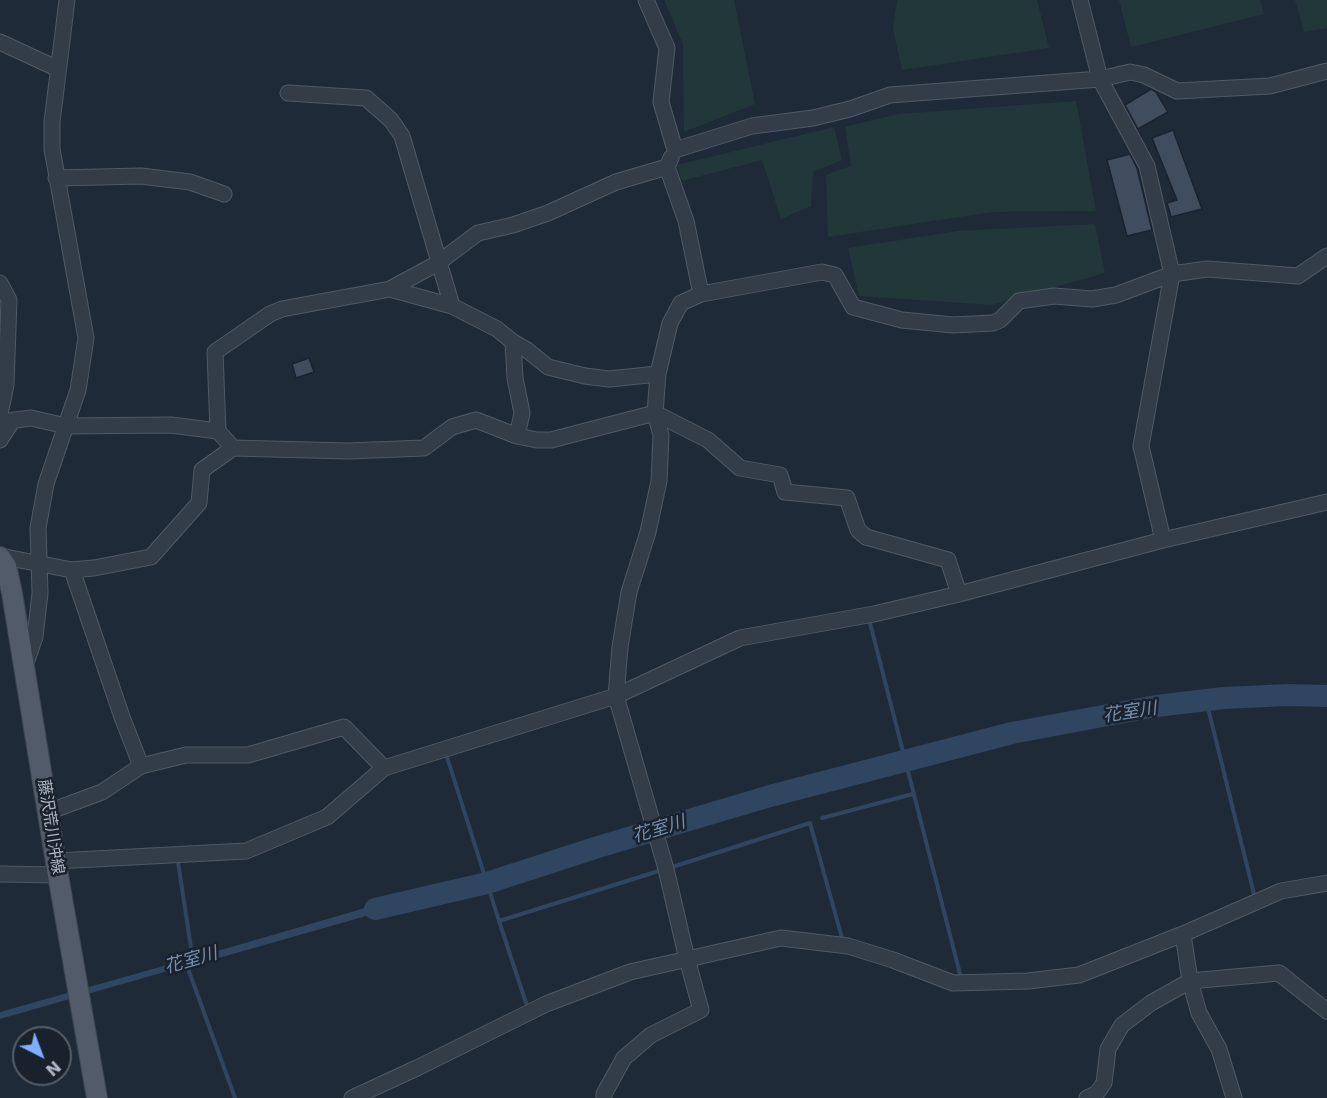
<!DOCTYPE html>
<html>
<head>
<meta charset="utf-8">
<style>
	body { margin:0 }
	#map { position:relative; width:1327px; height:1098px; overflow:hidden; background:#1f2a38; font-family:"DejaVu Sans",sans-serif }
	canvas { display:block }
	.north { position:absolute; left:12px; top:1026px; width:60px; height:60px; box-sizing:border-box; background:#19212d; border:2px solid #545d6a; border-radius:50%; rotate:138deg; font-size:16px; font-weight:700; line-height:24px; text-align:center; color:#adb7c6 }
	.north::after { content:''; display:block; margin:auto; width:21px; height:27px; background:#7caffc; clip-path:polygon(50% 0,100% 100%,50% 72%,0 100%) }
</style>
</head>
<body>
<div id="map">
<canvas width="1327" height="1098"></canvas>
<div class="north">N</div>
</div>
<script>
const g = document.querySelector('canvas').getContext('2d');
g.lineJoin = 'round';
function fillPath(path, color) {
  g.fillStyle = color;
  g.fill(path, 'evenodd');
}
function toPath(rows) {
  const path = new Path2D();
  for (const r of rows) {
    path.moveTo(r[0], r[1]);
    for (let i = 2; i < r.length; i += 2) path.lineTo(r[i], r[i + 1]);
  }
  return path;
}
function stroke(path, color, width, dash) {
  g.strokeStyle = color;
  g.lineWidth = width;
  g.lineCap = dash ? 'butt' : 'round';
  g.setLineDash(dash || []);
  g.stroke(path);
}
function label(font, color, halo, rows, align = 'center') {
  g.font = font + ' "DejaVu Sans","Noto Sans JP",sans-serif';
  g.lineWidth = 5;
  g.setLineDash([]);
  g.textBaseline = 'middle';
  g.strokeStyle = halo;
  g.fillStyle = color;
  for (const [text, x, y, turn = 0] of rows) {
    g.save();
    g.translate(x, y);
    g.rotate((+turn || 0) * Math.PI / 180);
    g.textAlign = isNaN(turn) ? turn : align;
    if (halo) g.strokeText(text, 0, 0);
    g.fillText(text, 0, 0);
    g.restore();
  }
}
fillPath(toPath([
	[664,0,734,0,755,104,684,132,683,44],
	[897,0,1037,0,1049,48,902,70,893,29],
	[1119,0,1260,0,1264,14,1131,47],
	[1295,0,1327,0,1327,28,1304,32],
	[1076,101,1096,211,992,212,828,237,826,175,851,166,845,127,898,114],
	[834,127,842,160,813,172,811,206,781,219,762,160,682,181,677,165],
	[1095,224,1105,273,992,305,859,296,848,248,957,231]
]), '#213739');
fillPath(toPath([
	[403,897,405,905,194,965,190,959],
	[185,960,189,965,0,1019,0,1012]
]), '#30455f');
stroke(toPath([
	[870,623,960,974],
	[1206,700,1254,894],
	[447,757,499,921,662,870],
	[822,818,913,794],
	[178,862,193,961],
	[669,868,810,823,842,938],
	[499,921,526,1003],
	[186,963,235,1098]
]), '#30455f', 4);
stroke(toPath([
	[375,909,487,883,598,847,770,796,1012,733,1156,706,1224,698,1288,695,1327,696]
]), '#30455f', 22);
const building = toPath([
	[1151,89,1156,92,1168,112,1138,129,1125,105,1151,89],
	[1173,130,1202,209,1171,217,1167,203,1177,200,1152,138,1173,130],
	[1130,154,1137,168,1152,230,1127,236,1107,160,1130,154],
	[309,358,314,372,296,378,292,364,309,358]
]);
fillPath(building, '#404d5e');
stroke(building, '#1a232f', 1.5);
const minor = toPath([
	[646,0,667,48,661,102,675,150,752,126,813,118,850,109,890,95,1100,79,1130,72,1144,75,1177,91,1270,86,1327,71],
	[1080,0,1100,79,1147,166,1172,274,1141,446,1163,540],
	[0,42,58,69],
	[288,93,366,98,391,120,402,136,452,306,497,329,513,342,515,378,522,413,517,436],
	[671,158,667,167,686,221,701,294],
	[56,178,141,176,190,182,224,194],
	[0,283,9,300,6,385,0,414],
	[390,289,452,306],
	[513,342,527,350,548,367,585,376,609,379,658,374],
	[0,422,31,418,66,426,171,425,218,431],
	[0,440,13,420],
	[233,448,218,431,215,352,270,314,282,309,390,289,438,263,478,233,513,225,548,213,616,182,667,167],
	[0,556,72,570,94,568,151,557,199,503,202,470,233,448,348,451,424,448,452,427,476,420,517,436,537,440,551,440,655,413,708,440,740,468,780,475,785,492,847,498,858,530,866,537,948,560,959,594],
	[72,570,122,717,141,766],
	[25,666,35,637,40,593,38,528,46,484,78,390,86,338,52,149,52,122,67,0],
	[48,812,102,792,141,766,186,755,248,755,344,727,384,768],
	[56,861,246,851,327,817,384,768,616,696,740,638,874,614,959,594,1163,540,1327,502],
	[0,874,58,875],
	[1183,934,1190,981,1199,1013,1219,1049,1234,1098],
	[352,1098,419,1067,546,1004,630,972,781,938,848,946,893,960,953,983,1028,981,1079,975,1183,934,1281,891,1327,883],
	[604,1098,604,1094,624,1058,651,1035,701,1010,687,959,666,869,616,696,620,647,629,592,648,532,659,481,661,435,655,413,658,374,670,323,681,303,701,294,822,272,835,275,853,307,902,320,953,325,993,323,1000,320,1019,301,1054,296,1092,299,1116,295,1172,274,1207,269,1298,276,1327,256],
	[1087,1098,1097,1093,1104,1083,1108,1049,1122,1025,1151,1003,1190,981,1279,973,1327,1011]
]);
const major = toPath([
	[0,557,6,566,12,593,58,875,97,1098]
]);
stroke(minor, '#505a67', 17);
stroke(major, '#3c4552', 22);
stroke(minor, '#333c49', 15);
stroke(major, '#515b69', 20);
label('16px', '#adb7c6', '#19212d', [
	["藤沢荒川沖線",50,827,81]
]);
label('italic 18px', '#748eb0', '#19212d', [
	["花室川",1130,713,-9],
	["花室川",659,830,-17],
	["花室川",191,961,-16]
]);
</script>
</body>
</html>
